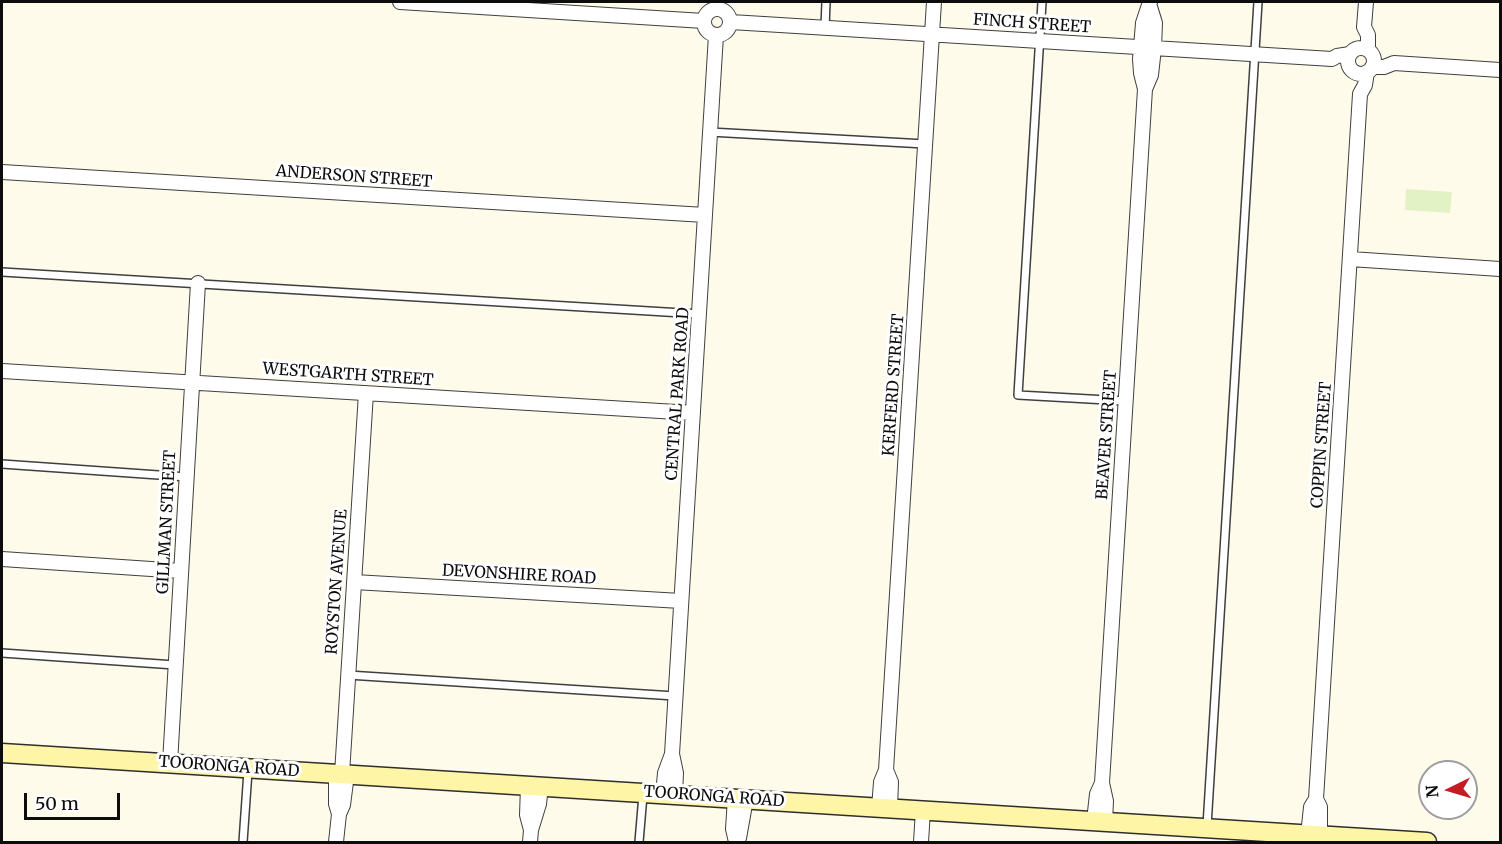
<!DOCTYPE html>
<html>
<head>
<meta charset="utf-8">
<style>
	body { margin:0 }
	#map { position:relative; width:1502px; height:844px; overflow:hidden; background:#fffbeb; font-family:Merriweather,serif }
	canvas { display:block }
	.frame { position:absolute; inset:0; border:3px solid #0c0c0c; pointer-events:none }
	.north { position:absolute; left:1418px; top:760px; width:60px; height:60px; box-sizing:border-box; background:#fff; border:2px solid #9e9e9e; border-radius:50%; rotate:265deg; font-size:16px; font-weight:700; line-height:24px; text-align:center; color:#0c0c0c }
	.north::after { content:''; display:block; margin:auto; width:21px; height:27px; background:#c41c24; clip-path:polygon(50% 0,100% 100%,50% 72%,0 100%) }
	.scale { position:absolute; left:24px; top:793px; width:96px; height:27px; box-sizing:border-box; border:3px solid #0c0c0c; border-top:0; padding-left:8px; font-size:18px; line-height:21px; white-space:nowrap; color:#0c0c0c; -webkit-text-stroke:4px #fff; paint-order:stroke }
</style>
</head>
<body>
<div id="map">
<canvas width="1502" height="844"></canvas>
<div class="frame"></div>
<div class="north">N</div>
<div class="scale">50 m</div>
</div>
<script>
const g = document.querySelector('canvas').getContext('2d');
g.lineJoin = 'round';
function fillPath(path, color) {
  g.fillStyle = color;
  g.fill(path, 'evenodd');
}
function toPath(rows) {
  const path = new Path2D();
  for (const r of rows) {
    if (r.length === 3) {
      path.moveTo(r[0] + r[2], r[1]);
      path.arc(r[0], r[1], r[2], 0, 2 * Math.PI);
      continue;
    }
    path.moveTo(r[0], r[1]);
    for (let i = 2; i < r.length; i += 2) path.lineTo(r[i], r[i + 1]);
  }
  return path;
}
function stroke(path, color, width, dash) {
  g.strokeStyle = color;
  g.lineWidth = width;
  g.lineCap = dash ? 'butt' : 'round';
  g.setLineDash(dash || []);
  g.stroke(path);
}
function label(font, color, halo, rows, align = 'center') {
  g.font = font + ' Merriweather,serif';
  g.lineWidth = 6;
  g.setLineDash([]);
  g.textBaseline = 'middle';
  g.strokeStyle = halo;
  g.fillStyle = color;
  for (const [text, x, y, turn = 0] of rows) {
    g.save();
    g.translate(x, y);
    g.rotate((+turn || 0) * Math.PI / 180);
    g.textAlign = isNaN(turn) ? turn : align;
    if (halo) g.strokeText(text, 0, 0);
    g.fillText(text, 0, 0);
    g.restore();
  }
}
fillPath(toPath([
	[1406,189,1452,192,1450,213,1405,210]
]), '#e2f2c5');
const lane = toPath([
	[1042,2,1018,395,1125,401],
	[825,28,826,2],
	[710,132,925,144],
	[2,272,699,314],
	[2,464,187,477],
	[2,653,175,665],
	[348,675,675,696],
	[1207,826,1258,2],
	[243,842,248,771],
	[639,842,643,795]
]);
const street = toPath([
	[400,2,704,21],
	[1366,2,1364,27,1368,35,1368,50],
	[717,22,13],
	[731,22,1332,59,1337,56,1350,54],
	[1361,61,13],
	[1372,67,1384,67,1394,63,1500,70],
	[1145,89,1151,75,1154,48,1155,23,1150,7],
	[2,172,705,215],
	[1350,259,1500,269],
	[2,371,693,413],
	[2,559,181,571],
	[354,582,681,601],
	[672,754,676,773,675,795],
	[170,763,198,283],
	[886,770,891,782,890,808],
	[336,774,336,804,339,814,336,842],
	[342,774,366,393],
	[528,786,527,815,531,830],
	[663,794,665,773,672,754,716,35],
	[735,798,733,829,736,842],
	[1316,799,1320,807,1320,836],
	[879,808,881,782,886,770,934,2],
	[339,814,343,805,347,774],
	[1094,821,1097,794,1102,783],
	[1105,822,1106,801,1102,783,1145,89,1141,73,1140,59,1143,23,1150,2],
	[1308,835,1311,807,1316,799,1360,94,1365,85,1367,72],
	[739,838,746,799],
	[530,842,531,830,539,804,541,786],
	[921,842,923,810]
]);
const secondary = toPath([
	[2,753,1427,842]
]);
stroke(lane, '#3f3f3f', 10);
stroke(street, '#3f3f3f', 16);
stroke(secondary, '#2e2e2e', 21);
stroke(lane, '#fff', 7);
stroke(street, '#fff', 14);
stroke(secondary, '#fff5a6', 18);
label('16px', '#0c0c0c', '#fff', [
	["FINCH STREET",1032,24,4],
	["ANDERSON STREET",354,177,4],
	["WESTGARTH STREET",348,375,4],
	["KERFERD STREET",894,385,-86],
	["CENTRAL PARK ROAD",678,394,-86],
	["BEAVER STREET",1107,435,-86],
	["COPPIN STREET",1322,445,-86],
	["GILLMAN STREET",167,522,-87],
	["DEVONSHIRE ROAD",519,575,3],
	["ROYSTON AVENUE",337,582,-86],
	["TOORONGA ROAD",229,767,4],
	["TOORONGA ROAD",714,797,4]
]);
</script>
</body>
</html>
